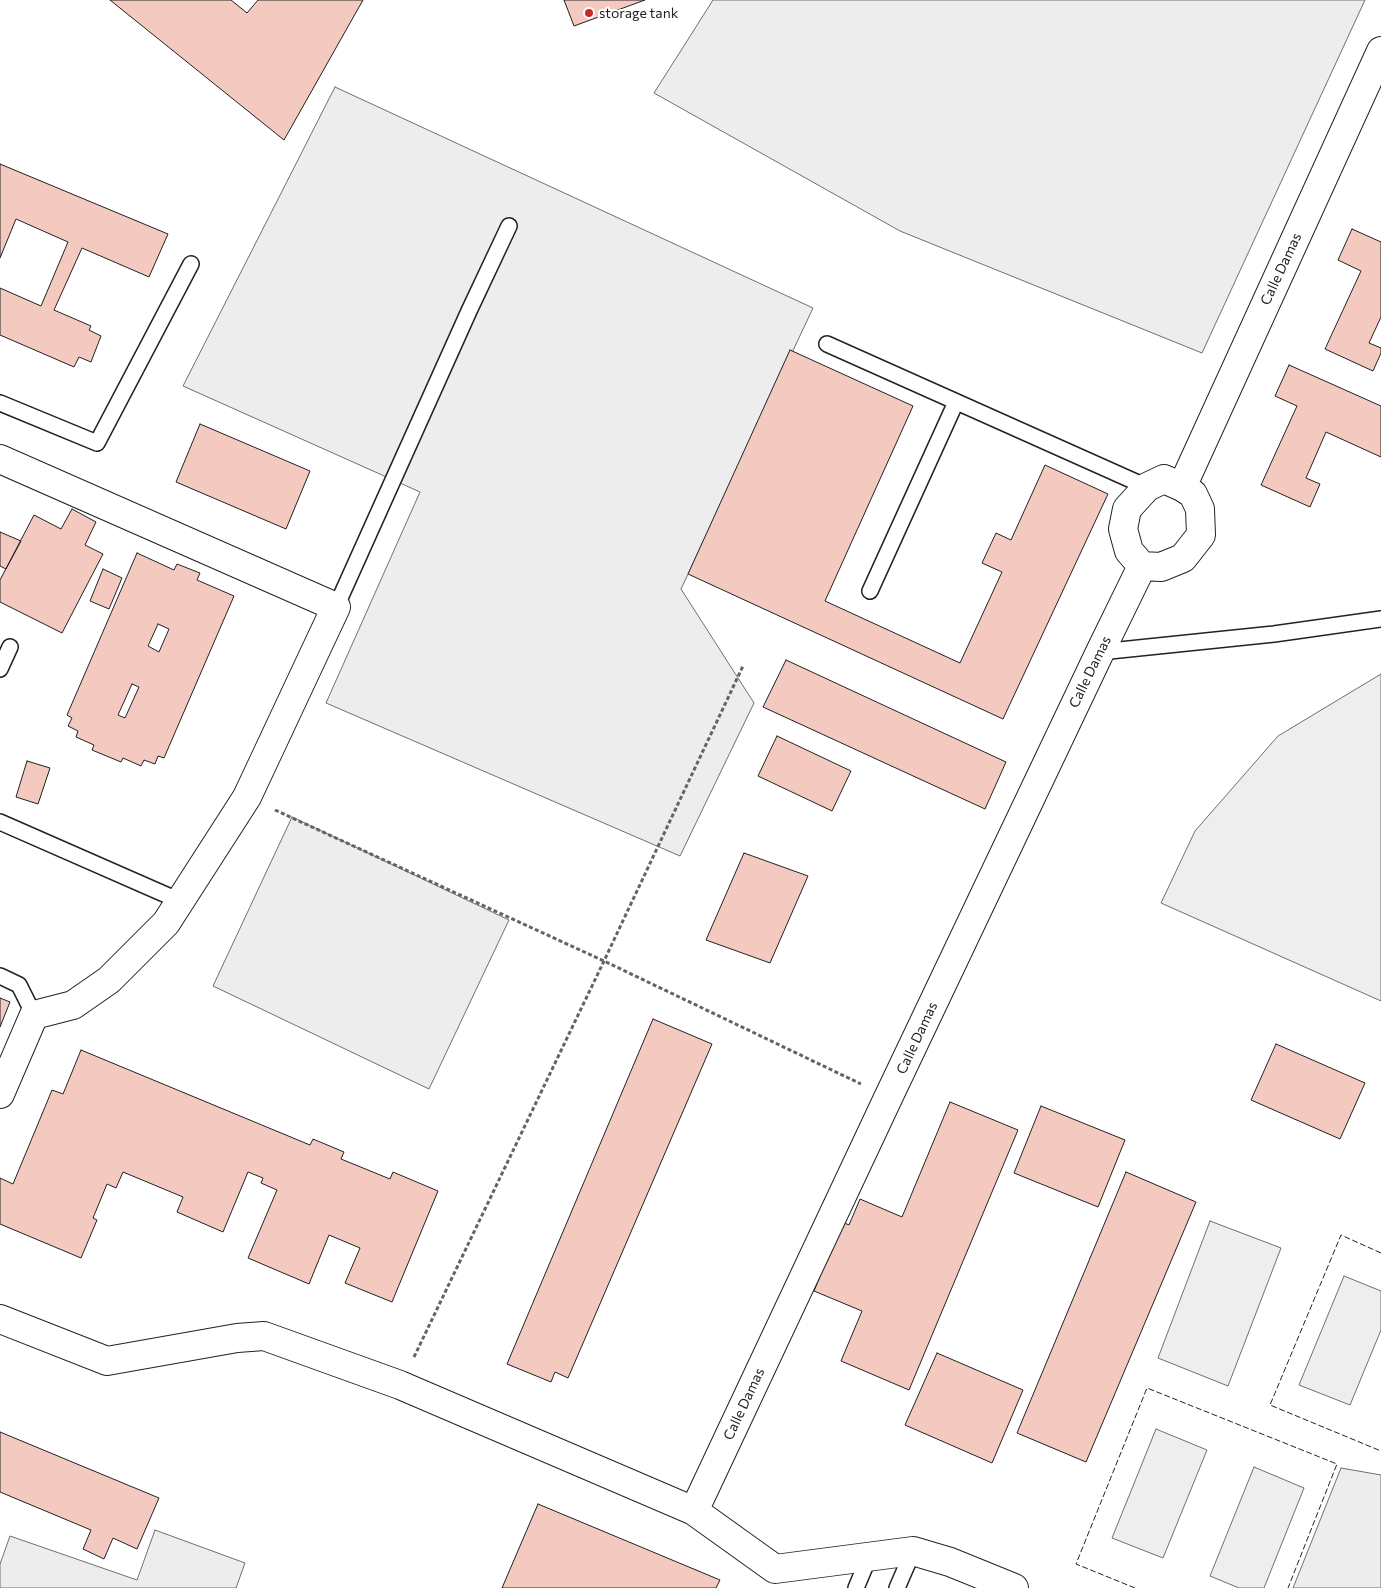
<!DOCTYPE html>
<html>
<head>
<meta charset="utf-8">
<style>
	body { margin:0 }
	canvas { display:block; background:#fff }
</style>
</head>
<body>
<canvas width="1381" height="1588"></canvas>
<script>
const g = document.querySelector('canvas').getContext('2d');
g.lineJoin = 'round';
function fillPath(path, color) {
  g.fillStyle = color;
  g.fill(path, 'evenodd');
}
function toPath(rows) {
  const path = new Path2D();
  for (const r of rows) {
    path.moveTo(r[0], r[1]);
    for (let i = 2; i < r.length; i += 2) path.lineTo(r[i], r[i + 1]);
  }
  return path;
}
function stroke(path, color, width, dash) {
  g.strokeStyle = color;
  g.lineWidth = width;
  g.lineCap = dash ? 'butt' : 'round';
  g.setLineDash(dash || []);
  g.stroke(path);
}
function label(font, color, halo, rows, align = 'center') {
  g.font = font + ' Commissioner,sans-serif';
  g.lineWidth = 4;
  g.setLineDash([]);
  g.textBaseline = 'middle';
  g.strokeStyle = halo;
  g.fillStyle = color;
  for (const [text, x, y, turn = 0] of rows) {
    g.save();
    g.translate(x, y);
    g.rotate((+turn || 0) * Math.PI / 180);
    g.textAlign = isNaN(turn) ? turn : align;
    if (halo) g.strokeText(text, 0, 0);
    g.fillText(text, 0, 0);
    g.restore();
  }
}
const green = toPath([
	[1381,674,1381,1001,1161,903,1195,831,1278,736,1381,674],
	[1210,1221,1281,1248,1228,1386,1158,1358,1210,1221],
	[1344,1276,1381,1291,1381,1330,1350,1405,1299,1385,1344,1276],
	[1156,1429,1207,1450,1163,1558,1112,1538,1156,1429],
	[1254,1467,1304,1488,1264,1588,1239,1588,1210,1576,1254,1467]
]);
fillPath(green, '#eee');
stroke(green, '#6f6f6f', 1);
const parking = toPath([
	[713,0,1365,0,1202,353,900,231,654,93,713,0],
	[335,87,813,308,681,589,754,703,680,856,326,703,420,492,183,386,335,87],
	[292,817,509,920,429,1089,213,986,292,817],
	[1341,1468,1381,1475,1381,1588,1293,1588,1341,1468],
	[155,1530,245,1563,236,1588,0,1588,0,1564,10,1536,137,1580,155,1530]
]);
fillPath(parking, '#ededed');
stroke(parking, '#6f6f6f', 1);
const building = toPath([
	[110,0,231,0,247,13,258,0,363,0,284,140,110,0],
	[564,0,645,0,574,26,564,0],
	[0,164,168,234,149,277,82,248,54,310,91,326,89,330,101,336,91,362,79,357,74,367,0,335,0,288,41,306,68,242,16,219,0,258,0,164],
	[1352,229,1381,242,1381,317,1369,343,1381,348,1381,353,1373,371,1325,349,1361,271,1338,260,1352,229],
	[790,350,913,406,825,601,960,663,1002,572,982,563,996,533,1011,540,1045,465,1108,494,1003,719,688,574,790,350],
	[1289,365,1381,406,1381,457,1326,432,1306,478,1320,484,1310,507,1261,485,1297,406,1275,396,1289,365],
	[200,424,310,471,286,529,176,482,200,424],
	[72,509,96,522,85,545,103,554,62,633,0,602,0,580,34,515,61,529,72,509],
	[0,532,21,541,6,569,0,566,0,532],
	[137,553,174,570,177,564,200,573,197,580,234,596,164,758,158,756,155,764,144,760,141,766,123,758,121,762,92,750,94,745,76,737,78,731,68,726,72,718,67,715,137,553],
	[158,624,169,629,159,652,148,646,158,624],
	[132,684,139,687,125,718,118,715,132,684],
	[103,569,122,578,109,609,90,601,103,569],
	[786,660,1006,762,985,809,763,707,786,660],
	[777,736,851,771,832,811,758,776,777,736],
	[27,761,50,768,38,804,16,797,27,761],
	[744,853,808,876,770,963,706,940,744,853],
	[0,998,10,1002,0,1027,0,998],
	[653,1019,712,1044,568,1378,555,1372,551,1382,507,1364,653,1019],
	[1276,1044,1365,1083,1340,1139,1251,1100,1276,1044],
	[81,1050,310,1145,313,1139,344,1152,341,1159,390,1179,393,1172,438,1191,392,1302,345,1283,360,1248,329,1235,309,1284,248,1258,277,1190,261,1183,263,1178,248,1172,223,1232,177,1212,183,1197,123,1172,116,1188,107,1184,93,1218,97,1220,81,1258,0,1224,0,1178,13,1184,52,1090,63,1094,81,1050],
	[950,1102,1018,1130,909,1390,841,1361,862,1311,814,1291,842,1222,849,1225,860,1199,902,1217,950,1102],
	[1041,1106,1125,1140,1098,1207,1014,1173,1041,1106],
	[1126,1172,1196,1202,1086,1462,1017,1433,1126,1172],
	[937,1353,1023,1390,992,1463,905,1425,937,1353],
	[0,1432,159,1498,137,1549,113,1538,104,1559,83,1549,91,1530,0,1492,0,1432],
	[538,1504,720,1580,716,1588,502,1588,538,1504]
]);
fillPath(building, '#f3c9c0');
stroke(building, '#222', 1);
const service = toPath([
	[827,344,1147,487],
	[0,403,97,443,191,264],
	[870,591,956,402],
	[336,607,469,311,509,226],
	[1100,652,1274,634,1381,619],
	[0,669,10,647],
	[0,822,180,901],
	[0,976,19,985,34,1015],
	[856,1588,869,1557],
	[897,1588,913,1551]
]);
const minor = toPath([
	[0,459,336,607,247,797,166,923,109,980,73,1005,34,1015,0,1094],
	[1142,566,1161,567,1183,558,1201,535,1200,509,1193,494,1182,487],
	[0,1319,107,1361,237,1338,264,1336,400,1385,694,1511,775,1569,913,1551,950,1562,1014,1588],
	[694,1511,888,1098,1100,652,1142,566,1129,551,1123,529,1127,509,1147,487,1164,479,1182,487,1381,51]
]);
stroke(service, '#222', 18);
stroke(minor, '#222', 30);
stroke(toPath([
	[275,810,604,961,861,1084],
	[414,1357,604,961,743,666]
]), '#646464', 3, [4, 2.5]);
stroke(service, '#fff', 15);
stroke(minor, '#fff', 28);
stroke(toPath([
	[1381,1253,1341,1235,1270,1405,1381,1451],
	[1135,1588,1076,1564,1147,1388,1337,1464,1288,1588]
]), '#222', 1, [6, 2.5]);
for (const [x, y, r, color] of [
	[589,13,5,"#c62828"]
]) {
  const dot = new Path2D();
  dot.arc(x, y, r, 0, 2 * Math.PI);
  g.fillStyle = color;
  g.fill(dot);
  stroke(dot, '#fff', 2);
}
label('14px', '#222', '#fff', [
	["storage tank",599,13]
], 'left');
label('14px', '#222', '#fff', [
	["Calle Damas",1281,269,-65],
	["Calle Damas",1090,672,-64],
	["Calle Damas",917,1038,-65],
	["Calle Damas",744,1404,-65]
]);
</script>
</body>
</html>
